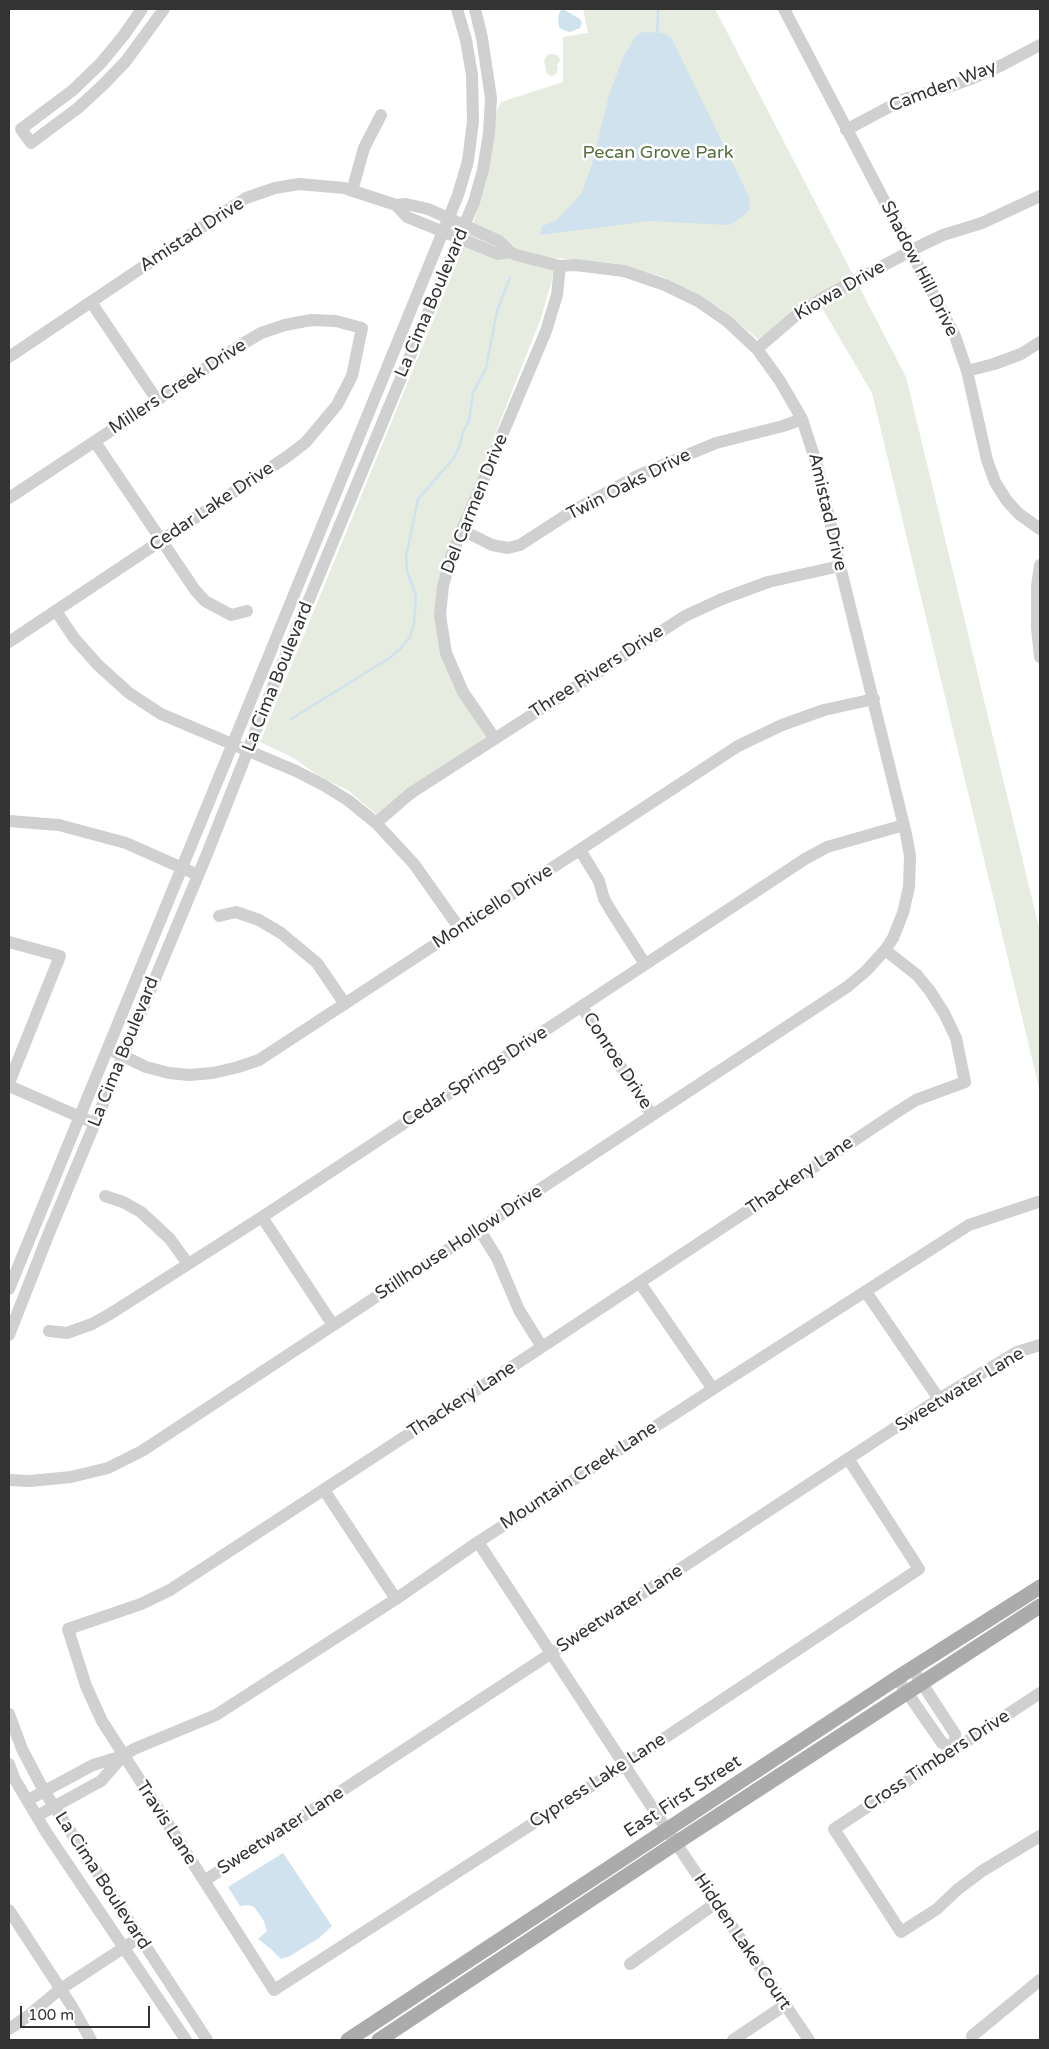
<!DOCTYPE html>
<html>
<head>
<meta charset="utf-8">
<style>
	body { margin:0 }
	#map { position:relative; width:1049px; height:2049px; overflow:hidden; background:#fff; font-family:"Varela Round",sans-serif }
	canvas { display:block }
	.frame { position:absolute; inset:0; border:10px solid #333; pointer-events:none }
	.scale { position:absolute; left:20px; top:2006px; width:130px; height:22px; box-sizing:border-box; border:2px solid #333; border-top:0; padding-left:6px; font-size:15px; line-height:18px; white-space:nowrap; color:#333; -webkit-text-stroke:4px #fff; paint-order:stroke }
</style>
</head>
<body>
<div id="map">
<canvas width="1049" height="2049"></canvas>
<div class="frame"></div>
<div class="scale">100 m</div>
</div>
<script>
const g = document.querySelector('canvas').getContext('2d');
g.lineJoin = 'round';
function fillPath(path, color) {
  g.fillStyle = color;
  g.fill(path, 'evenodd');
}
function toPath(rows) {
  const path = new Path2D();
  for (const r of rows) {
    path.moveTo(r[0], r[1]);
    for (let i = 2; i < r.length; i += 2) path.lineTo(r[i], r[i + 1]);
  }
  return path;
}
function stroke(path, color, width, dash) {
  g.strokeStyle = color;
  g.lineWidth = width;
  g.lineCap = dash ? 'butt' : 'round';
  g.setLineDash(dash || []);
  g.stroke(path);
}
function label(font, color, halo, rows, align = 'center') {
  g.font = font + ' "Varela Round",sans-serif';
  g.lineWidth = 5;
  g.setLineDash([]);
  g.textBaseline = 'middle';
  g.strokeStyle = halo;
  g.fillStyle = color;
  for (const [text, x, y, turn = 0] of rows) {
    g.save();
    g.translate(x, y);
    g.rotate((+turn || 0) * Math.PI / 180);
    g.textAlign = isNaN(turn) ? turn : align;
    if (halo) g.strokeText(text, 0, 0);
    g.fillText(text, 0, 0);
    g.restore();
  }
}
fillPath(toPath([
	[583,9,715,9,906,377,1040,932,1040,1092,872,393,815,296,800,304,759,340,720,308,663,277,613,263,555,258,552,280,541,318,452,543,439,581,459,694,486,737,377,815,349,791,317,775,294,758,260,742,474,221,487,178,496,112,501,102,563,82,563,37,588,33],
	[552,54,558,55,560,61,557,64,558,69,556,74,552,76,547,74,544,61,547,55]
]), '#e6ecdf');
fillPath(toPath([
	[563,9,580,19,582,23,580,28,570,32,563,30,559,27,558,18,560,11],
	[643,32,663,33,671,37,750,199,749,210,741,218,729,225,649,221,540,235,542,226,556,221,582,193,592,164,609,95,624,55,636,36],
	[283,1853,332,1926,319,1938,290,1956,281,1959,271,1949,258,1939,267,1931,264,1921,254,1907,248,1905,240,1906,228,1887]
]), '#cfe2ee');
stroke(toPath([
	[657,35,658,9],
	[291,719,391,657,401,648,410,637,414,623,416,596,407,571,406,557,418,499,454,458,460,445,463,432,469,420,473,393,486,368,497,311,510,278]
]), '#cfe2ee', 2.5);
stroke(toPath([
	[142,9,124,35,101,63,73,90,21,129,31,143,78,108,103,85,126,61,164,9],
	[784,9,955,336,967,371,987,460,995,482,1007,501,1019,514,1040,529],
	[846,130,904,99,945,88,973,78,1002,65,1040,45],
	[352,191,364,148,381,115],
	[91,302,157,400],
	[757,349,800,312,826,296,924,244,943,235,982,223,1040,196],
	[9,357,223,213,246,198,275,188,299,184,344,188,396,205,407,217,498,254,510,252],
	[967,371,994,364,1021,354,1040,342],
	[95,442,195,590,205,601,231,615,247,611],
	[9,498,236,348,261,333,285,325,311,320,336,321,362,328,352,376,337,405,306,442,288,456,9,642],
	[462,530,492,545,508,548,520,545,571,512,639,475,716,443,783,426,802,419],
	[1040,565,1037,586,1037,628,1040,657],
	[56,611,74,638,98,665,129,693,161,714,296,771,325,786,349,801,376,823,414,864,460,929],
	[495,739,463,692,446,653,440,615,443,586,452,554,546,331,557,295,560,266],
	[9,821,59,825,126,843,198,875],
	[376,823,411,793,685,616,722,599,768,582,840,566],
	[580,850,599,881,604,899,613,914,645,964],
	[219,916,236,912,259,920,281,933,317,963,345,1004],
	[9,942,60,956,9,1083],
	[582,1007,652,1115],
	[115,1052,146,1067,169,1073,189,1075,213,1073,238,1067,259,1060,738,746,782,725,824,710,874,699],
	[9,1086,87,1120],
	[105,1196,123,1202,141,1212,170,1239,188,1264],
	[262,1217,333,1325],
	[479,1229,497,1258,519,1310,542,1347],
	[640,1283,713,1389],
	[9,1289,458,195,468,161,473,121,472,75,466,40,457,9],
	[866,1292,939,1399],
	[49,1331,67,1333,92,1324,110,1314,262,1217,805,859,827,847,904,825],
	[9,1335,49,1233,207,854,276,679,474,202,483,170,489,133,491,98,482,38,475,9],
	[849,1460,919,1569,624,1765,274,1990,102,1721,86,1686,68,1629,141,1604,170,1590,542,1347,897,1112,916,1100,965,1082,956,1038,944,1013,930,991,917,975,885,950],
	[9,1480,30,1481,71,1477,108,1468,142,1451,847,987,866,971,885,950,893,938,903,913,909,887,910,856,906,834,840,566,818,468,802,419,780,381,757,349,727,321,698,301,665,285,624,271,575,265,560,266,516,255,510,252,499,241,428,209,406,204,396,205],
	[324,1490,396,1599],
	[478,1542,667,1830,809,2040],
	[897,1678,942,1743,956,1749,955,1734,912,1668],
	[1040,1693,834,1829,901,1932,937,1909,957,1890,982,1871,1040,1836],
	[9,1714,22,1749,44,1791,207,2040],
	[9,1764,14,1778,46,1832,186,2040],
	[28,1800,93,1765,123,1756,134,1749,216,1715,396,1599,478,1542,713,1389,969,1225,1038,1202],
	[37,1816,101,1781,122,1757],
	[204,1881,939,1399,1017,1352,1040,1345],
	[9,1910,71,2005,91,2040],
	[630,1964,716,1903],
	[9,2029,28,2016,59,1990,131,1943],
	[972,2036,1040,1980],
	[733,2040,785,2005]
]), '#d0d0d0', 12);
stroke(toPath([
	[348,2040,897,1678,1040,1587],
	[379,2040,676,1843,1040,1606]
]), '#ababab', 15);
label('18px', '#333', '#fff', [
	["Camden Way",943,87,-21],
	["Amistad Drive",192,235,-33],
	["Shadow Hill Drive",919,269,63],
	["Kiowa Drive",840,291,-30],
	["La Cima Boulevard",432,303,-67],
	["Millers Creek Drive",178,387,-33],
	["Twin Oaks Drive",629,485,-27],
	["Del Carmen Drive",475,504,-68],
	["Cedar Lake Drive",212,507,-34],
	["Amistad Drive",827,512,77],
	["Three Rivers Drive",597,672,-33],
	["La Cima Boulevard",278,677,-68],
	["Monticello Drive",493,907,-33],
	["La Cima Boulevard",124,1052,-68],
	["Conroe Drive",617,1061,57],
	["Cedar Springs Drive",475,1077,-33],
	["Thackery Lane",800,1176,-34],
	["Stillhouse Hollow Drive",459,1243,-33],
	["Sweetwater Lane",960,1390,-31],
	["Thackery Lane",462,1400,-33],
	["Mountain Creek Lane",579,1476,-33],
	["Sweetwater Lane",620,1609,-33],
	["Cross Timbers Drive",937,1761,-33],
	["Cypress Lake Lane",598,1781,-33],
	["East First Street",683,1797,-33],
	["Travis Lane",166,1823,57],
	["Sweetwater Lane",281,1831,-33],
	["La Cima Boulevard",102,1881,57],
	["Hidden Lake Court",742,1942,56]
]);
label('18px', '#56703f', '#fff', [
	["Pecan Grove Park",658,153]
]);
</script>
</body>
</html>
